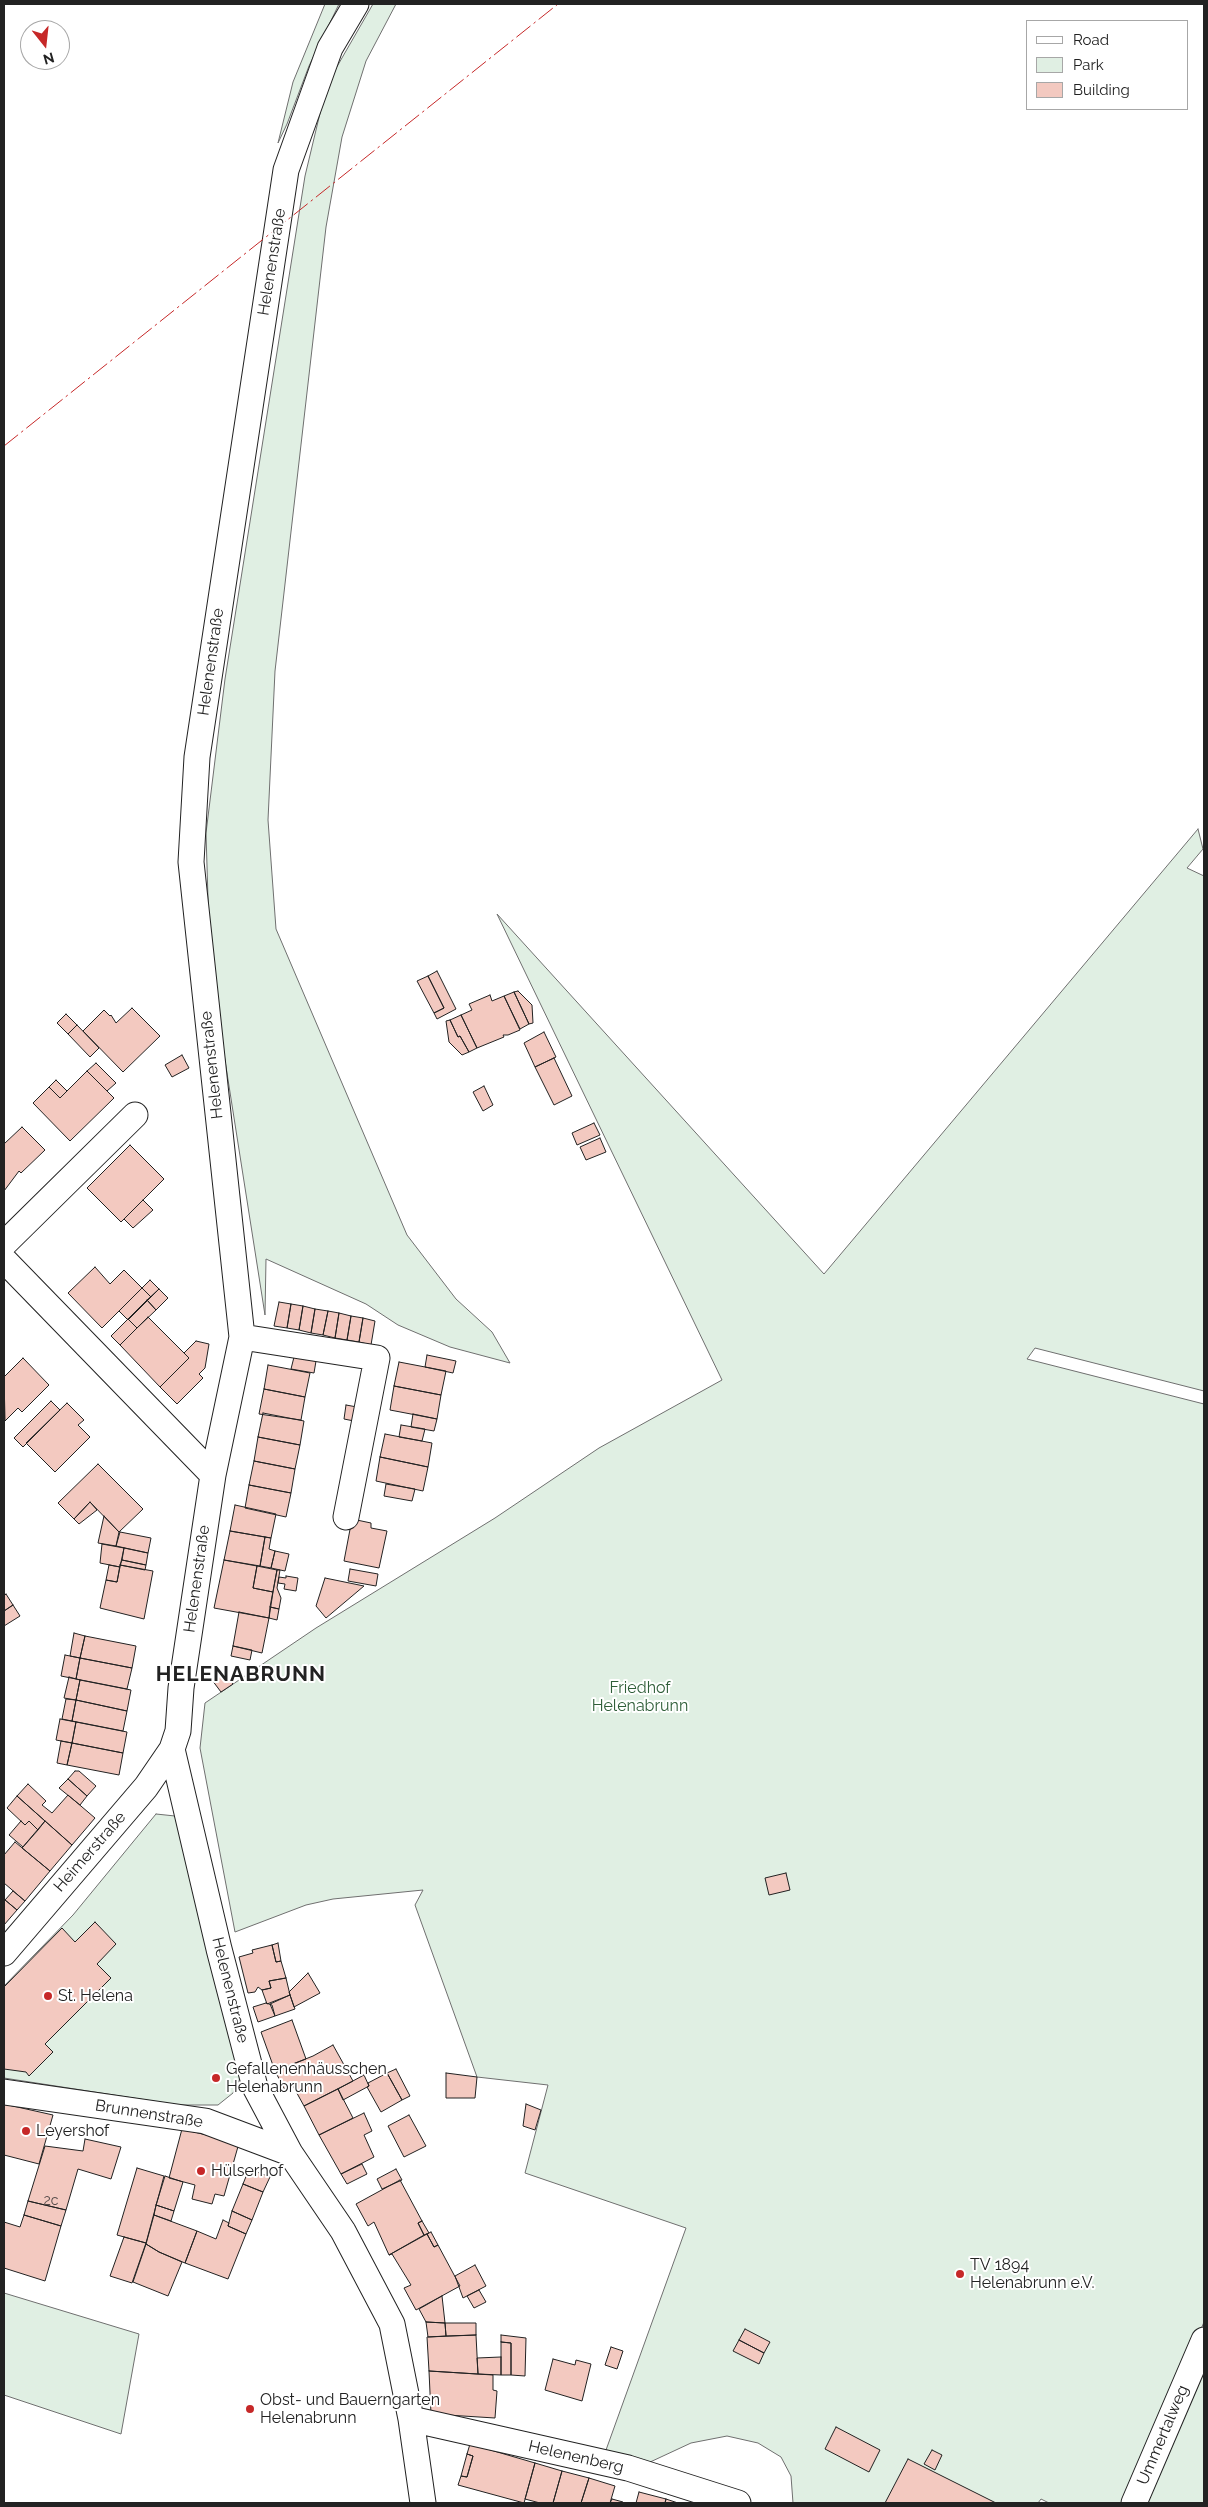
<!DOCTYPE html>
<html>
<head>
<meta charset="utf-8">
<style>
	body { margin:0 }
	#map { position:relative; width:1208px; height:2507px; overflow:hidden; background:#fff; font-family:Raleway,sans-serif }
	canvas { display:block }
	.frame { position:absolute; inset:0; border:5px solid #222; pointer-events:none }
	.legend { position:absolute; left:1026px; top:20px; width:162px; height:90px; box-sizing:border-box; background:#fff; border:1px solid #a7a7a7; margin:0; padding:6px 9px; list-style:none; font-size:15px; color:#222 }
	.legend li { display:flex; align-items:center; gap:10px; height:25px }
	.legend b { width:25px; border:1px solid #a7a7a7 }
	.north { position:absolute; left:20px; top:20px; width:50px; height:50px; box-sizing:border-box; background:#fff; border:1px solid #a7a7a7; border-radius:50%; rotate:164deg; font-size:14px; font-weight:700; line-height:20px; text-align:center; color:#222 }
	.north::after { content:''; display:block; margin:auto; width:18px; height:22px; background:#c62828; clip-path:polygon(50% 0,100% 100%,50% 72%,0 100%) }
</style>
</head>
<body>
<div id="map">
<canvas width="1208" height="2507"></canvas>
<div class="frame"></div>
<ul class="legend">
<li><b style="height:6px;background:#fff"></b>Road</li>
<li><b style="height:14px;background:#e0efe3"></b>Park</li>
<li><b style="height:14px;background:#f3c9c0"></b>Building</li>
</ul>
<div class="north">N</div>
</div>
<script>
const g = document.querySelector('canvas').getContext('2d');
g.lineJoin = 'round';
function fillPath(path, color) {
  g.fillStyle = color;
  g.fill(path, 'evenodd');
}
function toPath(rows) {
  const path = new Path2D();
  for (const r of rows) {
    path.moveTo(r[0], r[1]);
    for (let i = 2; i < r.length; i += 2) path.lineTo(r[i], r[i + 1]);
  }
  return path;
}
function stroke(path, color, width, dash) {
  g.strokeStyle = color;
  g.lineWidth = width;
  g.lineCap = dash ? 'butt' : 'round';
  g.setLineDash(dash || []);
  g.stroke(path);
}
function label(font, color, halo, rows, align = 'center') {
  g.font = font + ' Raleway,sans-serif';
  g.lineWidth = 4;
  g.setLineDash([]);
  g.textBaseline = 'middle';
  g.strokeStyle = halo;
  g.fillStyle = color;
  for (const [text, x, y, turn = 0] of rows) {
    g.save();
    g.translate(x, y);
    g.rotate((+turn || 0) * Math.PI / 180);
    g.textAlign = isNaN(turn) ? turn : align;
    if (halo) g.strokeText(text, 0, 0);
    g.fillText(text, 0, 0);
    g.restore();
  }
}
const green = toPath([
	[325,4,339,4,309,66,287,124,278,143,293,82,325,4],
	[373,4,396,4,366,61,342,137,326,227,275,671,268,820,276,929,407,1235,456,1299,492,1332,510,1363,450,1347,398,1325,366,1304,266,1259,265,1315,210,965,206,833,225,679,305,176,327,84,373,4],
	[1198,829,1203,849,1187,868,1204,876,1204,1391,1035,1348,1027,1359,1204,1404,1204,2322,1161,2425,1121,2503,1049,2503,1041,2499,1038,2503,793,2503,791,2476,781,2457,758,2443,727,2436,691,2443,648,2463,606,2450,686,2228,525,2173,548,2085,477,2077,415,1905,423,1890,333,1899,306,1905,235,1932,200,1748,205,1703,316,1628,495,1518,599,1448,722,1380,497,914,824,1274,1198,829],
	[156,1814,175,1816,241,2076,233,2093,218,2105,178,2105,4,2078,4,1986,73,1915,156,1814],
	[4,2293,139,2334,121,2434,4,2395,4,2293],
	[1204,2368,1204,2503,1147,2503,1204,2368]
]);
fillPath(green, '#e0efe3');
stroke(green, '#6f6f6f', 1);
const building = toPath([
	[437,971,456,1009,437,1019,434,1013,444,1008,428,976,437,971],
	[428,976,444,1008,434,1013,417,981,428,976],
	[518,991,532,1005,533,1023,529,1024,514,992,518,991],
	[514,992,529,1024,520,1029,504,996,514,992],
	[490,995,492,1001,504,996,520,1030,508,1035,503,1035,504,1037,477,1048,461,1015,472,1010,469,1004,490,995],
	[132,1008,160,1036,123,1072,83,1031,104,1010,110,1016,111,1015,116,1023,132,1008],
	[66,1014,77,1025,68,1034,57,1023,66,1014],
	[461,1015,477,1048,469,1052,460,1036,458,1037,450,1020,461,1015],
	[450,1020,458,1037,460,1036,469,1052,462,1055,449,1042,446,1021,450,1020],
	[77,1025,99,1048,90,1057,68,1034,77,1025],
	[544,1032,556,1057,535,1067,524,1043,544,1032],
	[182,1055,189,1068,172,1077,165,1065,182,1055],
	[554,1058,572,1096,554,1105,535,1067,554,1058],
	[96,1063,116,1083,107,1091,87,1071,96,1063],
	[87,1071,114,1098,70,1141,33,1103,49,1087,60,1098,87,1071],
	[56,1080,67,1091,60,1098,49,1087,56,1080],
	[484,1086,493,1105,483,1111,473,1092,484,1086],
	[594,1123,600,1135,577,1145,572,1133,594,1123],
	[22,1127,45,1150,21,1173,19,1171,4,1191,4,1144,22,1127],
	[600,1138,606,1152,586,1160,580,1147,600,1138],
	[130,1145,164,1179,121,1222,87,1188,130,1145],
	[143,1200,153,1210,133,1228,124,1219,143,1200],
	[95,1267,110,1284,124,1270,142,1288,102,1328,68,1293,95,1267],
	[150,1280,159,1289,151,1297,142,1288,150,1280],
	[142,1288,151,1297,128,1320,119,1311,142,1288],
	[159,1289,168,1298,156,1310,147,1300,159,1289],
	[147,1300,156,1310,137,1328,128,1319,147,1300],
	[279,1302,291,1304,287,1328,274,1326,279,1302],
	[291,1304,303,1306,299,1330,287,1328,291,1304],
	[303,1306,315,1309,311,1333,299,1330,303,1306],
	[315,1309,328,1311,323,1335,311,1333,315,1309],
	[328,1311,339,1313,335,1338,323,1335,328,1311],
	[339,1313,351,1316,347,1340,335,1338,339,1313],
	[351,1316,363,1318,359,1342,347,1340,351,1316],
	[148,1317,189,1358,160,1387,120,1345,148,1317],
	[363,1318,375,1321,371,1345,359,1342,363,1318],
	[128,1319,137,1328,120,1345,111,1336,128,1319],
	[196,1341,209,1344,205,1368,199,1374,203,1378,177,1404,160,1387,189,1358,184,1353,196,1341],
	[427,1355,456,1361,453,1373,425,1367,427,1355],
	[294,1357,316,1361,314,1373,291,1369,294,1357],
	[23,1358,49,1385,22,1412,18,1408,5,1421,4,1377,23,1358],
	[399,1362,446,1371,441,1395,394,1386,399,1362],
	[268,1365,310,1373,305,1397,264,1389,268,1365],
	[394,1386,441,1395,437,1419,390,1410,394,1386],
	[264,1389,305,1397,301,1420,259,1414,264,1389],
	[51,1401,60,1410,23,1447,14,1438,51,1401],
	[67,1403,84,1420,78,1425,90,1437,55,1472,26,1443,67,1403],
	[346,1405,357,1407,354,1421,344,1419,346,1405],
	[263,1413,304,1421,300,1445,258,1437,263,1413],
	[413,1414,437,1419,434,1431,411,1427,413,1414],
	[401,1425,425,1429,422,1441,399,1437,401,1425],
	[385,1434,432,1443,428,1467,380,1457,385,1434],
	[258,1437,300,1445,295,1469,254,1461,258,1437],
	[380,1457,428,1467,423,1491,376,1481,380,1457],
	[254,1461,295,1469,291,1493,249,1485,254,1461],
	[98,1464,143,1509,119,1532,90,1502,74,1519,58,1503,98,1464],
	[386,1484,415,1489,412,1501,384,1496,386,1484],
	[249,1485,291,1493,286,1517,245,1508,249,1485],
	[90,1502,97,1510,79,1524,74,1519,90,1502],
	[235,1505,276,1514,271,1538,230,1531,235,1505],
	[104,1516,119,1532,116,1546,98,1543,104,1516],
	[352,1519,371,1523,371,1528,387,1531,379,1568,344,1561,352,1519],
	[230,1531,265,1537,260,1566,224,1560,230,1531],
	[120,1532,151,1538,148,1553,116,1546,120,1532],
	[265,1537,271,1538,269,1549,275,1551,271,1568,260,1566,265,1537],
	[102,1544,124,1548,120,1567,100,1563,102,1544],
	[124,1548,148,1553,146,1565,122,1560,124,1548],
	[275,1551,289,1554,285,1571,271,1568,275,1551],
	[122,1560,146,1565,145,1570,120,1565,122,1560],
	[224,1560,257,1566,253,1588,273,1592,269,1618,214,1608,224,1560],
	[109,1565,120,1567,117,1582,106,1580,109,1565],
	[120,1565,153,1571,144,1619,100,1608,106,1580,117,1582,120,1565],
	[257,1566,277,1570,273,1592,253,1588,257,1566],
	[350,1569,378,1574,376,1586,348,1581,350,1569],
	[277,1570,280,1570,277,1588,281,1598,279,1609,270,1607,277,1570],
	[286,1576,298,1578,296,1591,284,1589,285,1584,278,1583,279,1577,286,1578,286,1576],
	[325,1578,364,1586,326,1618,316,1606,325,1578],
	[6,1594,13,1605,4,1611,4,1596,6,1594],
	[13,1605,20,1616,4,1626,4,1611,13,1605],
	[270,1607,279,1609,277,1620,269,1618,270,1607],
	[239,1612,269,1618,262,1653,233,1646,239,1612],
	[74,1633,85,1636,80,1658,70,1656,74,1633],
	[85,1636,136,1646,132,1668,80,1658,85,1636],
	[233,1646,252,1650,250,1660,231,1656,233,1646],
	[65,1655,80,1658,76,1679,61,1676,65,1655],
	[80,1658,132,1668,127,1689,76,1679,80,1658],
	[224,1672,233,1684,221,1692,212,1680,224,1672],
	[69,1677,80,1680,76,1700,64,1698,69,1677],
	[80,1680,131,1690,127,1711,76,1700,80,1680],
	[66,1699,76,1700,72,1721,62,1719,66,1699],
	[76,1700,127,1711,123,1731,72,1721,76,1700],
	[60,1719,76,1722,72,1743,56,1740,60,1719],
	[76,1722,127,1732,123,1753,72,1743,76,1722],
	[61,1741,72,1743,67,1765,57,1763,61,1741],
	[72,1743,123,1753,119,1775,67,1765,72,1743],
	[75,1771,79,1771,96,1786,87,1796,68,1779,75,1771],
	[68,1779,87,1796,80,1805,59,1788,68,1779],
	[28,1784,46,1801,42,1805,52,1813,68,1795,95,1818,72,1845,17,1796,28,1784],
	[17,1796,45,1821,38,1830,29,1821,25,1825,7,1808,17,1796],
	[21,1821,25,1825,29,1821,38,1830,23,1847,9,1835,21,1821],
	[45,1821,72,1845,50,1871,22,1848,45,1821],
	[15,1842,50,1871,25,1901,4,1883,4,1855,15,1842],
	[786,1873,790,1890,769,1895,765,1878,786,1873],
	[13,1891,25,1901,17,1910,5,1900,13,1891],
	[4,1899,17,1910,4,1925,4,1899],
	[95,1922,116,1944,97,1964,111,1978,45,2044,53,2052,29,2076,26,2072,4,2069,4,1987,62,1928,75,1942,95,1922],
	[278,1943,281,1961,276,1962,272,1945,278,1943],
	[272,1945,276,1962,281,1961,286,1978,269,1981,271,1988,262,1990,258,1987,255,1992,248,1993,239,1957,253,1953,252,1950,272,1945],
	[308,1973,320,1993,294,2007,289,1992,308,1973],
	[286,1978,290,1995,267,2004,262,1990,271,1988,269,1981,286,1978],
	[290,1995,295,2009,275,2016,270,2004,290,1995],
	[266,2003,272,2005,275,2016,258,2022,253,2007,266,2003],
	[292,2020,306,2059,275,2071,261,2032,292,2020],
	[333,2045,353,2081,304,2106,293,2086,285,2090,275,2071,313,2056,333,2045],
	[396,2069,410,2096,402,2100,387,2073,396,2069],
	[387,2073,402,2100,381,2112,367,2087,369,2086,368,2083,387,2073],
	[446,2073,477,2077,475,2098,446,2098,446,2073],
	[364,2075,369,2086,343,2100,338,2089,364,2075],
	[338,2089,353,2118,319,2135,304,2106,338,2089],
	[4,2104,53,2115,39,2164,4,2155,4,2104],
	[526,2104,541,2110,535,2130,523,2126,526,2104],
	[364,2113,372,2131,364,2135,374,2157,341,2174,319,2135,364,2113],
	[409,2115,426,2146,404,2157,388,2126,409,2115],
	[182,2129,239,2143,224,2196,215,2194,212,2204,192,2199,195,2185,169,2178,182,2129],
	[85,2139,121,2147,111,2179,78,2169,66,2210,28,2201,45,2146,83,2151,85,2139],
	[362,2164,367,2174,347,2184,341,2174,362,2164],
	[137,2168,164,2176,146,2243,117,2235,137,2168],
	[249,2169,270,2177,263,2192,243,2184,249,2169],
	[396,2169,402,2180,382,2189,377,2179,396,2169],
	[165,2176,183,2182,174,2211,156,2205,165,2176],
	[400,2180,422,2221,418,2223,424,2235,389,2255,374,2222,368,2226,356,2204,400,2180],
	[243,2184,263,2192,252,2220,232,2211,243,2184],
	[28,2201,66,2210,61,2226,24,2215,28,2201],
	[156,2205,174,2211,171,2221,154,2215,156,2205],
	[232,2211,252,2220,246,2234,228,2226,232,2211],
	[24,2215,61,2226,45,2281,4,2268,4,2222,20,2227,24,2215],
	[154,2215,197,2231,185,2263,159,2252,146,2244,154,2215],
	[223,2220,229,2223,228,2226,246,2234,228,2279,185,2263,197,2231,216,2239,223,2220],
	[422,2221,429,2233,424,2235,418,2223,422,2221],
	[431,2232,438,2245,434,2247,427,2234,431,2232],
	[427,2234,434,2247,438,2245,460,2286,416,2310,404,2288,411,2285,392,2254,389,2255,427,2234],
	[124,2237,146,2243,132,2283,110,2276,124,2237],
	[146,2244,159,2252,182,2262,168,2296,133,2282,146,2244],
	[475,2265,486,2286,463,2298,455,2276,475,2265],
	[479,2290,486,2302,474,2308,467,2296,479,2290],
	[442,2296,445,2323,426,2322,419,2309,442,2296],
	[426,2322,445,2323,446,2336,428,2337,426,2322],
	[445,2323,476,2323,476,2335,446,2336,445,2323],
	[745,2329,770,2342,764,2353,739,2340,745,2329],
	[476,2335,478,2374,429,2371,427,2337,476,2335],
	[501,2335,526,2338,525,2376,511,2375,511,2343,501,2342,501,2335],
	[739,2340,764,2353,759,2364,733,2351,739,2340],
	[501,2342,511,2343,511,2375,501,2375,501,2342],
	[611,2347,623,2351,617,2369,605,2365,611,2347],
	[501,2357,501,2375,478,2374,477,2358,501,2357],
	[553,2359,575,2365,576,2360,591,2364,582,2401,545,2390,553,2359],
	[429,2371,493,2375,493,2390,497,2391,495,2418,431,2414,429,2371],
	[836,2427,880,2450,869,2472,825,2449,836,2427],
	[470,2444,535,2463,524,2503,458,2485,461,2476,467,2477,473,2456,467,2454,470,2444],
	[932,2450,942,2455,935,2470,924,2464,932,2450],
	[467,2454,473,2456,467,2477,461,2476,467,2454],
	[908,2459,996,2503,885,2503,908,2459],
	[535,2463,562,2471,553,2503,540,2503,525,2499,535,2463],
	[562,2471,589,2478,581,2503,553,2503,562,2471],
	[589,2478,615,2486,610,2503,581,2503,589,2478],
	[639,2492,666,2499,665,2503,636,2503,639,2492],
	[612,2499,623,2502,623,2503,610,2503,612,2499],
	[666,2499,678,2503,665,2503,666,2499]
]);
fillPath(building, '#f3c9c0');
stroke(building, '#222', 1);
const minor = toPath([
	[356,4,330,48,286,170,197,757,191,862,242,1337,213,1475,181,1688,178,1731,172,1749,219,1949,255,2087,290,2153,343,2231,392,2324,411,2419,423,2503],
	[4,1244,135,1115],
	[4,1260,213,1475],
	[242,1337,377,1358,346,1517],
	[4,1953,146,1787,172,1749],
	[4,2092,205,2121,290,2153],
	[411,2419,628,2468,738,2503],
	[1134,2503,1204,2340]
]);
stroke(minor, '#222', 27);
stroke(minor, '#fff', 25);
stroke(toPath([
	[4,446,558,4]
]), '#c62828', 1, [18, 4, 2.5, 4]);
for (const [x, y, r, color] of [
	[48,1996,5,"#c62828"],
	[216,2078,5,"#c62828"],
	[26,2131,5,"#c62828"],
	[201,2171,5,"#c62828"],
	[960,2274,5,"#c62828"],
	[250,2409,5,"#c62828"]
]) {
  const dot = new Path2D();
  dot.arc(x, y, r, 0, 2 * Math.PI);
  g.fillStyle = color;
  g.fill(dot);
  stroke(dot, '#fff', 2);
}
label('14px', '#564c4a', null, [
	["2c",51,2201]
]);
label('16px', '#222', '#fff', [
	["Helenenstraße",272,262,-81],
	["Helenenstraße",211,662,-82],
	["Helenenstraße",212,1065,-96],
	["Helenenstraße",197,1579,-82],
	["Heimerstraße",90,1852,-49],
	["Helenenstraße",230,1990,76],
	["Brunnenstraße",149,2114,9],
	["Ummertalweg",1163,2435,-67],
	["Helenenberg",576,2457,13]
]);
label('16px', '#2f5e38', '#fff', [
	["Friedhof",640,1688],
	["Helenabrunn",640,1706]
]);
label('16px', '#222', '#fff', [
	["St. Helena",58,1996],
	["Gefallenenhäusschen",226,2069],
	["Helenabrunn",226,2087],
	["Leyershof",36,2131],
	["Hülserhof",211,2171],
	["TV 1894",970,2265],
	["Helenabrunn e.V.",970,2283],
	["Obst- und Bauerngarten",260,2400],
	["Helenabrunn",260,2418]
], 'left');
g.letterSpacing = '1px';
label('bold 21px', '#222', '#fff', [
	["HELENABRUNN",241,1675]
]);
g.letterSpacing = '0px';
</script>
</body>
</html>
